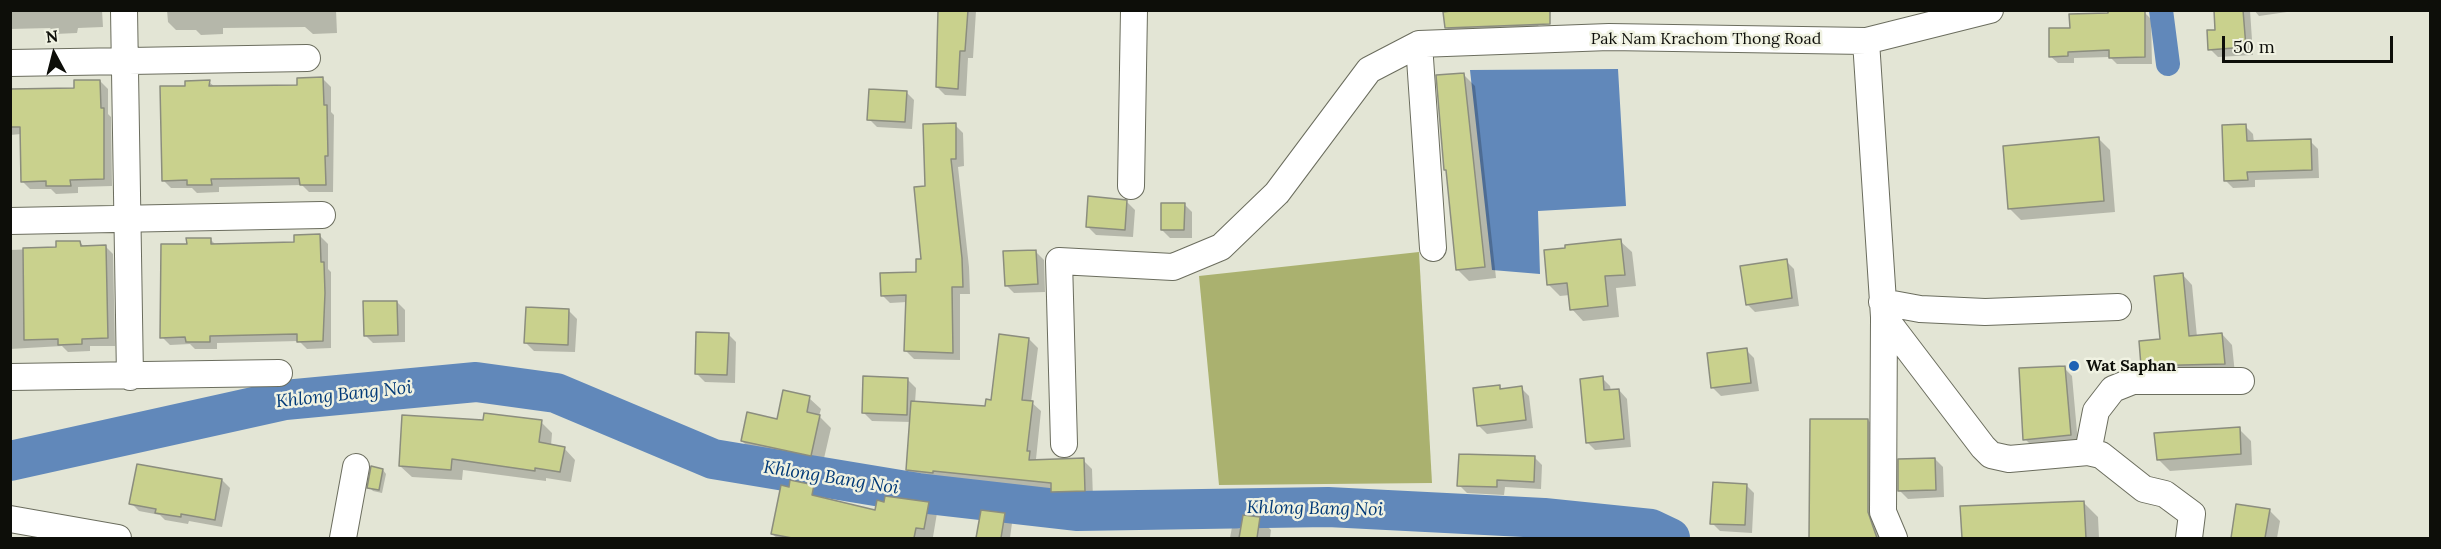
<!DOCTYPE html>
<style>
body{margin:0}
#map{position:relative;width:2441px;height:549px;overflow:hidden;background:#e3e5d5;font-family:Lora,serif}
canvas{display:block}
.frame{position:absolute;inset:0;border:12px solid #0d0e09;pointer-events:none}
.north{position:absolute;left:24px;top:24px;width:60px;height:60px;-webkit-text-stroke:4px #f0f2e2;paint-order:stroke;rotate:353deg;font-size:16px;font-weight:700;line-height:24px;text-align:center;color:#0d0e09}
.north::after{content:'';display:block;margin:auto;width:21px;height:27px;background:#0d0e09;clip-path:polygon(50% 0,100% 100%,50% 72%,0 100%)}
.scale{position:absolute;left:2222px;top:36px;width:171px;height:27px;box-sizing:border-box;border:3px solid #0d0e09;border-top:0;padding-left:8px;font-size:18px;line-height:21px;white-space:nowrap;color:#0d0e09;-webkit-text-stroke:4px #f0f2e2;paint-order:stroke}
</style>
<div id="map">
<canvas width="2441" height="549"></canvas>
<div class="frame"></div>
<div class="north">N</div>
<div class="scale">50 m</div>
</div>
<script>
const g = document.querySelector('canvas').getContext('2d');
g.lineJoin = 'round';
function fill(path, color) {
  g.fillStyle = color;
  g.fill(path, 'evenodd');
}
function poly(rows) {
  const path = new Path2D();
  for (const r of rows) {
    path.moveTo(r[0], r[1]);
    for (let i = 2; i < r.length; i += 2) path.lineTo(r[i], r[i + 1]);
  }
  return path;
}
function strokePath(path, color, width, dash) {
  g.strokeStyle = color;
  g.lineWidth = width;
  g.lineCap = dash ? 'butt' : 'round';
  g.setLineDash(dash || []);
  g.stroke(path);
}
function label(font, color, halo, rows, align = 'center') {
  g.font = font + ' Lora,serif';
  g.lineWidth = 5;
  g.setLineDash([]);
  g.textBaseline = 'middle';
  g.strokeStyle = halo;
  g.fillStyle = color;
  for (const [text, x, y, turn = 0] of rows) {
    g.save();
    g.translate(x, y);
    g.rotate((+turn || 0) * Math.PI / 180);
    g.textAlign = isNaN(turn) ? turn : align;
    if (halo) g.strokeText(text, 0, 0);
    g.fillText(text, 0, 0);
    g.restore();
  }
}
const forest = poly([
 [1419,252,1432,483,1219,485,1199,276]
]);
const water = poly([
 [1618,69,1626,206,1538,211,1540,274,1492,270,1470,70]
]);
const shadow = poly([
 [10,10,102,10,103,27,78,28,77,33,55,34,50,28,10,29],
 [167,10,336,10,337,33,313,34,305,27,223,28,223,34,201,35,196,30,176,30,168,22],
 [939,10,976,11,973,58,968,58,966,96,945,95,937,87],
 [1448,10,1537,10,1539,32,1454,35,1446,27],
 [2215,10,2250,10,2253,55,2218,57,2210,49,2217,31],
 [2254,10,2294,10,2294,11,2259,16],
 [2144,12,2151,19,2152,64,2117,64,2110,57,2074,58,2074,63,2058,63,2050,56],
 [1463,74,1475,86,1496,278,1469,281,1457,269,1448,172,1445,169],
 [323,79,331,87,331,112,334,115,333,192,309,192,302,185,219,187,219,192,197,193,192,188,171,188,163,180,187,87,209,82,215,87,299,86],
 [100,81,108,89,108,114,111,117,112,186,78,187,78,193,56,194,51,189,30,189,22,181,21,134,10,135,10,91,76,89],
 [906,92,914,100,912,129,877,127,869,119],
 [955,125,963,133,964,166,958,167,969,267,970,294,960,294,960,360,914,359,906,351,907,302,890,303,882,295,918,273,922,260,926,187],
 [2245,126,2253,134,2254,143,2310,141,2318,149,2319,178,2255,180,2255,187,2233,188,2225,180],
 [2098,138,2110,150,2115,212,2021,220,2010,209],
 [1126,201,1135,210,1133,237,1096,235,1088,227],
 [1184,204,1192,212,1192,238,1170,238,1162,230],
 [320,236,328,244,328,269,331,272,331,348,307,349,299,341,217,343,217,349,195,349,190,344,170,345,162,337,188,245,210,239,216,245,296,244],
 [1620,241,1632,252,1636,286,1616,288,1619,317,1583,321,1572,309,1570,295,1560,296,1549,285],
 [80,242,84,247,105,246,113,254,115,346,90,346,90,351,68,352,62,346,10,349,10,250,58,248],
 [1036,252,1044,260,1045,292,1014,293,1006,285],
 [1786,261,1794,269,1799,306,1755,312,1747,304],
 [2182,274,2192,285,2197,337,2222,334,2232,345,2235,374,2153,376,2143,365,2162,340],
 [397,302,405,310,405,342,373,343,365,335],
 [569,311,577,319,575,352,534,351,526,343],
 [728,334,736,342,735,383,705,382,697,374],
 [1029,339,1038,348,1031,402,1041,411,1036,459,1038,461,1083,460,1092,469,1093,499,1061,500,1052,491,942,479,942,481,917,479,908,470,911,422,872,421,864,413,908,380,916,388,915,403,986,408,992,402],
 [1746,350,1754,358,1759,391,1721,396,1713,388],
 [2064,368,2072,376,2078,443,2033,447,2025,439],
 [1602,378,1610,386,1611,391,1619,390,1627,399,1631,447,1595,450,1587,442],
 [1499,386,1503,390,1521,388,1529,396,1533,428,1487,434,1479,426],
 [809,398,821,409,819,416,831,428,822,467,754,453,742,441,778,420],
 [1811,420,1868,420,1883,435,1886,538,1810,538],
 [485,421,541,422,552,433,551,446,564,448,575,460,571,482,546,478,546,481,463,470,462,480,412,477,400,466],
 [2239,429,2251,441,2252,465,2170,471,2158,459],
 [1534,457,1542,465,1541,489,1505,487,1504,495,1467,493,1459,485],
 [1935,459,1943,467,1944,497,1908,499,1900,491],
 [383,470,386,474,382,493,373,491,369,487],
 [222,480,230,488,222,527,189,521,188,524,165,520,160,515,139,511,131,503],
 [1746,485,1754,493,1752,533,1720,531,1712,523],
 [814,486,823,495,822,499,877,512,928,504,937,513,933,537,777,538,772,534,790,488],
 [2084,503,2098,517,2099,538,1963,538,1962,508],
 [2238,505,2269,510,2280,521,2277,538,2232,538],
 [982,511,1004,515,1012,523,1010,538,978,538],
 [1244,516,1260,519,1271,530,1270,538,1230,538,1232,527,1242,529]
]);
const canal = poly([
 [2161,10,2168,64]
]);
const river = poly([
 [10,461,285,400,476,382,556,393,713,459,918,493,1076,511,1328,507,1544,518,1651,529,1670,538]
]);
const building = poly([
 [938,10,968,10,965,51,960,51,958,89,936,87,938,10],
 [1458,10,1550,10,1550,24,1445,28,1443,12,1458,10],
 [2108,10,2145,10,2145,57,2109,58,2109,50,2068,52,2068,56,2049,57,2049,28,2070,28,2069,14,2108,13,2108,10],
 [2214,10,2243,10,2246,47,2208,50,2207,30,2215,30,2214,10],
 [1464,73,1485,267,1456,270,1446,170,1444,170,1436,75,1464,73],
 [323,77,324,105,327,105,328,156,325,156,326,185,300,185,299,178,211,179,212,185,187,185,187,180,162,181,160,86,185,86,185,81,210,80,209,86,297,85,297,78,323,77],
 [74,80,100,80,101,108,104,108,104,179,70,180,71,186,46,186,46,181,21,182,20,127,10,127,10,89,74,88,74,80],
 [869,89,907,91,905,122,867,120,869,89],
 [956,123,956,159,951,159,962,258,963,287,952,287,953,353,904,351,906,295,881,296,880,273,916,272,916,259,921,259,914,187,925,186,923,124,956,123],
 [2246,124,2247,141,2311,139,2312,170,2247,172,2248,180,2224,181,2222,125,2246,124],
 [2099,137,2104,201,2008,209,2003,146,2099,137],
 [1088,196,1127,200,1125,230,1086,227,1088,196],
 [1161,203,1185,203,1184,230,1161,230,1161,203],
 [320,234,321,262,324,262,325,293,323,341,297,342,297,334,210,336,210,342,186,342,185,337,160,338,161,244,187,244,186,238,211,238,211,244,294,242,294,235,320,234],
 [1621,239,1625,275,1605,276,1608,306,1570,310,1567,283,1547,285,1544,250,1565,248,1565,245,1621,239],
 [56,241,80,241,81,246,106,245,108,338,82,339,82,344,58,345,58,339,24,340,23,248,56,247,56,241],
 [1036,250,1038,284,1005,286,1003,251,1036,250],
 [1787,259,1792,298,1746,305,1740,266,1787,259],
 [2183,273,2189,336,2222,333,2225,364,2141,366,2139,341,2160,339,2154,276,2183,273],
 [363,301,397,301,398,335,364,336,363,301],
 [526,307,569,309,568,345,524,343,526,307],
 [696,332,729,333,727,375,695,374,696,332],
 [999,334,1029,338,1022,400,1033,401,1027,451,1030,451,1029,460,1084,458,1085,491,1051,492,1051,483,933,471,933,473,906,470,911,401,985,406,986,399,991,400,999,334],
 [1747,348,1751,383,1711,388,1707,353,1747,348],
 [2065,366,2071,435,2023,440,2019,368,2065,366],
 [863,376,908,378,907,415,862,413,863,376],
 [1603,376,1604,390,1619,389,1624,439,1586,443,1580,379,1603,376],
 [1500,385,1500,389,1522,386,1526,420,1477,426,1473,388,1500,385],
 [783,390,810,396,807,412,820,415,811,456,741,441,747,412,777,419,783,390],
 [484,413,542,420,539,442,565,447,560,472,535,468,535,471,452,459,451,470,399,466,402,415,483,420,484,413],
 [1810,419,1868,419,1868,512,1877,538,1809,538,1810,419],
 [2240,427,2241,454,2157,460,2154,433,2240,427],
 [1459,454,1535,456,1534,482,1497,480,1497,487,1457,486,1459,454],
 [1935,458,1936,490,1898,491,1898,459,1935,458],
 [137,464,222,479,215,520,181,514,181,517,155,513,156,509,129,504,137,464],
 [371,466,383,469,379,490,367,488,371,466],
 [790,480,814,485,812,495,875,510,877,500,884,502,885,496,929,502,924,529,916,528,914,538,792,538,771,534,781,485,789,487,790,480],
 [1713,482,1747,484,1745,525,1710,524,1713,482],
 [2084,501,2086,538,1962,538,1960,506,2084,501],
 [2236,504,2270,509,2265,538,2231,538,2236,504],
 [981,510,1005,513,1001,538,976,538,981,510],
 [1243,515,1260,517,1257,538,1239,538,1243,515]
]);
const minor = poly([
 [124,10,130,377],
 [1866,41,1884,317,1883,512,1894,538],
 [1419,44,1433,248],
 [10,63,307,58],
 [1131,186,1134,10],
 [10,221,322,215],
 [1882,302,1920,309,1985,312,2118,307],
 [1884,317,1983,447,1991,455,2009,459,2088,452,2096,411,2113,389,2133,381,2241,381],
 [10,377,279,373],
 [1064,444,1059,261,1173,267,1221,247,1277,193,1369,70,1419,44,1609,37,1866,41,1990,10],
 [2088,452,2101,455,2144,489,2165,494,2192,514,2189,538],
 [10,519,118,538],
 [343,538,356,467]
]);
const markers = [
 [2074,366,6,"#2063b4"]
];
const streetNames = [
 ["Pak Nam Krachom Thong Road",1706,39]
];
const poiNames = [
 ["Wat Saphan",2086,366]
];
const waterNames = [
 ["Khlong Bang Noi",344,395,-6],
 ["Khlong Bang Noi",831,478,9],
 ["Khlong Bang Noi",1315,509,1]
];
fill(forest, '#aab16f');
fill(water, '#6188ba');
fill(shadow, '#0003');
strokePath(canal, '#6188ba', 24);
strokePath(river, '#6188ba', 40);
fill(building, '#c9d18d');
strokePath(building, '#8b8d7e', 1.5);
strokePath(minor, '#6b6d5e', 28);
strokePath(minor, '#fff', 26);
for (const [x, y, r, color] of markers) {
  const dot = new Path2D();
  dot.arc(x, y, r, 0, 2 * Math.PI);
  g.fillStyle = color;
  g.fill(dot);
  strokePath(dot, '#f0f2e2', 2);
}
label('16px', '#0d0e09', '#f0f2e2', streetNames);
label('bold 16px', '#0d0e09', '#f0f2e2', poiNames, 'left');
label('italic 18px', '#003977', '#f0f2e2', waterNames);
</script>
